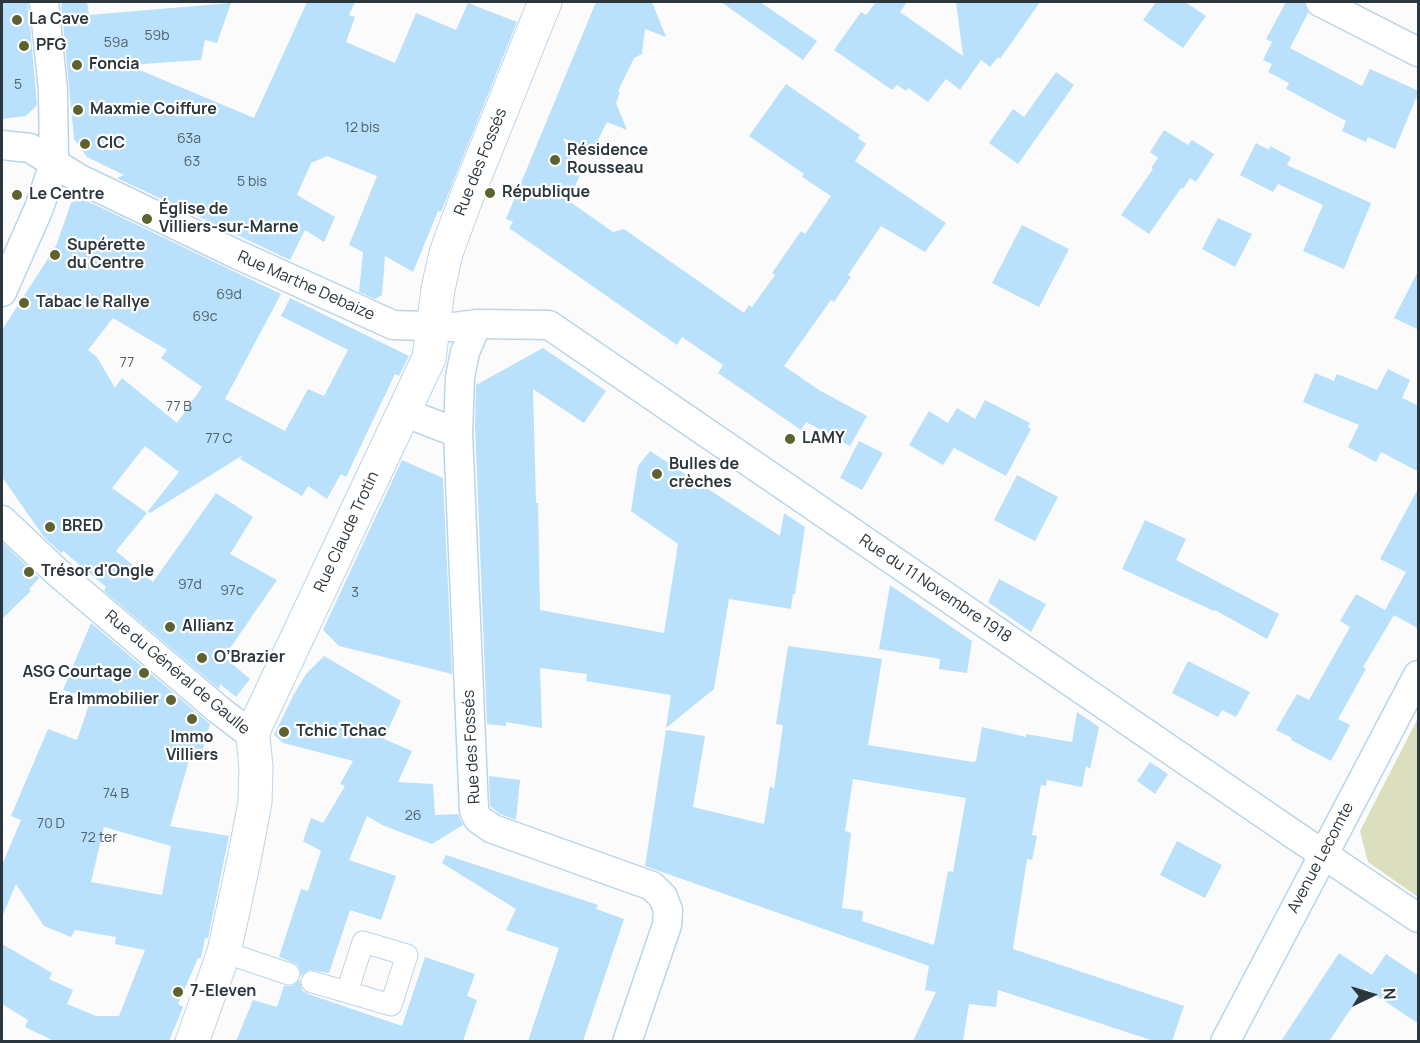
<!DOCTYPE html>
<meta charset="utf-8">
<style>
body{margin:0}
#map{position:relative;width:1420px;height:1043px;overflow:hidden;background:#fbfbfb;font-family:Manrope,sans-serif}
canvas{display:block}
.frame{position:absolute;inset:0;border:3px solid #2c363d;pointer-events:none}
.north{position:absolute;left:1342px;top:965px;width:60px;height:60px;-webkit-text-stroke:4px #fff;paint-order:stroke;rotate:86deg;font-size:16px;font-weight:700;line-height:24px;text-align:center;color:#2c363d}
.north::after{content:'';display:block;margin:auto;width:21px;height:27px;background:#2c363d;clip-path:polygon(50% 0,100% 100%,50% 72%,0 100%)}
</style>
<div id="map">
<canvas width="1420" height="1043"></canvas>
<div class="frame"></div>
<div class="north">N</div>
</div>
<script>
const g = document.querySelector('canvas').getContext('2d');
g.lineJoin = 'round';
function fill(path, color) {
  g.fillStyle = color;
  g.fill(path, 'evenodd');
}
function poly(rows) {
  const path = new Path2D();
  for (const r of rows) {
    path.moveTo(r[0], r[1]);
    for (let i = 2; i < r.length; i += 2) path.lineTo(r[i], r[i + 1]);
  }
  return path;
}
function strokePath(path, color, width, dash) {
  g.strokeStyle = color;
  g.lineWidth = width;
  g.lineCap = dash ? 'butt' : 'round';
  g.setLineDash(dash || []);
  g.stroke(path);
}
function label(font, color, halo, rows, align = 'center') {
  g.font = font + ' Manrope,sans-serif';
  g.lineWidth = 4.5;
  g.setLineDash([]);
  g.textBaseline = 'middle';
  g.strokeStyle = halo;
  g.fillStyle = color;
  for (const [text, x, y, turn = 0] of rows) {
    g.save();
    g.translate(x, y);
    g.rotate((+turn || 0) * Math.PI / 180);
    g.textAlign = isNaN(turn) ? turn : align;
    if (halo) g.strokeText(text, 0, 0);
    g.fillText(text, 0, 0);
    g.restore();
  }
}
const green = poly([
 [1418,718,1418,897,1368,862,1360,831]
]);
const building = poly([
 [2,2,28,2,37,105,26,116,2,119],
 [61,2,87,2,89,15,231,3,217,43,205,40,201,60,128,65,254,118,307,2,355,2,349,15,355,17,346,42,395,63,416,13,456,30,468,3,517,22,441,212,438,211,413,272,385,256,382,295,375,299,359,292,363,252,349,245,377,176,327,156,311,163,297,195,335,217,324,242,305,230,290,260,117,178,124,175,87,157,74,139],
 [596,2,652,2,666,37,645,29,642,54,634,58,618,91,620,92,616,103,627,130,607,122,593,150,563,138,579,177,569,201,613,232,624,229,744,313,749,305,752,307,775,275,772,273,801,231,805,234,831,196,802,177,804,174,749,136,786,84,860,135,858,138,866,144,855,161,946,223,925,252,881,226,848,275,851,277,834,302,831,300,784,366,819,390,867,416,850,446,806,422,801,430,718,373,723,365,682,337,677,345,509,228,513,222,506,219],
 [721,2,760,2,817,41,803,60],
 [876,2,907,2,900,12,963,56,956,2,1040,2,1000,59,998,57,990,67,981,60,960,90,946,79,928,102,908,88,906,91,897,85,892,90,834,50,861,12,866,15],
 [1156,2,1185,2,1206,16,1183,48,1143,20],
 [1286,2,1304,2,1308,13,1290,48,1362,86,1370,69,1419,91,1395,149,1368,137,1366,142,1342,131,1346,121,1286,89,1289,83,1268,72,1272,64,1263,60,1272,42,1266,39],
 [1056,72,1074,85,1018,164,989,143,1013,109,1024,117],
 [1164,130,1188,145,1192,140,1214,154,1196,182,1190,178,1183,189,1181,188,1149,234,1121,215,1153,169,1151,168,1158,158,1150,152],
 [1256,143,1269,150,1270,146,1291,157,1287,165,1371,203,1344,269,1303,251,1323,205,1278,184,1273,192,1240,175],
 [81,198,281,294,225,399,285,431,308,389,324,396,348,350,281,316,290,298,409,356,399,376,395,374,346,477,341,474,327,499,308,486,302,496,240,459,243,455,150,513,148,511,179,472,145,446,112,488,147,513,116,551,153,582,216,493,253,517,230,554,277,580,224,657,250,679,236,697,220,684,219,689,104,591,106,587,63,551,61,553,44,537,2,477,2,330,56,246,71,203],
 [113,318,167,350,161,358,202,387,177,423,122,378,115,388,97,357,88,350],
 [1218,218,1252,234,1235,267,1202,249],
 [1022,225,1069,249,1039,307,992,283],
 [1419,269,1419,330,1394,318],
 [543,348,606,391,584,423,533,389,536,503,538,503,540,610,664,633,678,544,631,511,638,466,650,451,780,536,784,513,805,527,795,594,793,594,791,609,729,599,714,689,666,728,671,695,586,681,587,674,540,668,542,728,506,722,506,726,487,724,475,426,476,385],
 [1388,369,1410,380,1402,398,1419,406,1419,472,1381,452,1376,462,1348,447,1359,425,1303,402,1315,373,1334,381,1337,374,1377,390],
 [985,400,1030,423,1028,427,1031,429,1006,476,954,448,943,465,909,445,929,411,948,423,957,408,975,419],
 [859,441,883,453,862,490,840,478],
 [402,460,443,478,452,674,339,646,323,630],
 [1017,475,1058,497,1035,541,994,520],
 [1419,487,1419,629,1385,610,1406,572,1380,559],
 [1145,520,1186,539,1176,560,1279,614,1267,639,1215,610,1214,611,1122,569],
 [2,542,39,578,29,589,31,591,2,619],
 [999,579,1046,604,1031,632,988,602],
 [890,585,972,641,967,673,939,669,940,659,879,649],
 [1356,594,1394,615,1363,667,1366,669,1338,719,1350,725,1331,761,1291,740,1292,738,1276,730,1297,694,1309,700,1350,627,1340,621],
 [91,623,210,724,202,752,192,750,170,826,229,836,208,938,205,938,201,958,198,958,178,1004,183,1007,169,1041,54,1041,25,1027,28,1020,2,1004,2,944,52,973,49,979,73,990,67,1004,96,1016,119,1016,145,950,115,944,116,937,75,930,71,937,44,926,16,884,2,917,2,865,21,820,11,816,48,729,77,740,91,699,63,690],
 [104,827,171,846,162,895,91,882],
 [788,646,882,659,868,745,973,762,976,761,982,727,1026,737,1026,734,1072,742,1077,712,1099,727,1090,769,1086,766,1082,787,1047,780,1046,786,1041,785,1032,835,1037,836,1032,860,1027,859,1013,949,1184,1006,1172,1041,1154,1041,998,990,996,1007,969,1004,963,1041,913,1041,936,992,925,990,929,966,645,866,666,730,705,736,693,807,764,824,770,786,774,789,783,725,776,724],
 [853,779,966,798,953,872,948,871,934,945,862,921,863,911,842,908,851,833,845,831],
 [324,656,401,701,384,739,412,751,398,782,433,784,435,815,458,814,463,825,432,844,382,825,367,816,349,860,396,876,381,920,350,910,329,973,309,970,301,976,298,965,279,957,301,889,308,891,321,851,303,841,311,818,323,823,345,786,340,784,353,761,283,743,274,735,294,694,306,674],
 [1188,661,1250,692,1236,717,1222,710,1218,717,1172,693],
 [1150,762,1168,774,1155,794,1137,781],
 [489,776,520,780,516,820,500,814,490,806],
 [1177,841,1222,865,1205,898,1160,875],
 [446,855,598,905,596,909,624,919,583,1041,528,1041,559,948,506,930,516,909,442,863],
 [1339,953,1372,975,1386,954,1419,976,1419,1024,1365,988,1329,1041,1281,1041],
 [425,957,475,974,467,996,477,1000,463,1041,236,1041,253,1000,277,1007,284,986,292,986,300,980,302,990,308,994,402,1026]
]);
const pedestrian = poly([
 [224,952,289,974],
 [312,982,347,992,391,1005,407,955,363,942,347,992]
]);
const minor = poly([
 [1320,2,1418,52],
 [2,145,30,148,78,178,236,254,393,325,454,327,477,324,549,325,1296,836,1418,918],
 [2,292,39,208,54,164,53,90,44,2],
 [477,324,465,352,460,377,458,433,474,810,478,819,493,829,652,886,663,897,668,910,667,925,627,1042],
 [403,412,458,433],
 [2,520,57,572,219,710,253,736],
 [1225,1042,1418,675]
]);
const secondary = poly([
 [192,1042,224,952,244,860,255,802,256,768,253,736,255,727,429,358,438,289,446,253,467,196,545,2]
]);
const markers = [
 [17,20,6,"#5e622f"],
 [24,46,6,"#5e622f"],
 [77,65,6,"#5e622f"],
 [78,110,6,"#5e622f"],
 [85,144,6,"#5e622f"],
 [555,160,6,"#5e622f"],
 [490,193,6,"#5e622f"],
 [17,195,6,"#5e622f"],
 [147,219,6,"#5e622f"],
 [55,255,6,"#5e622f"],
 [24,303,6,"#5e622f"],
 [790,439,6,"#5e622f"],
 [657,474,6,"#5e622f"],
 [50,527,6,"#5e622f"],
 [29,572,6,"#5e622f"],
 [170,627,6,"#5e622f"],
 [202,658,6,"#5e622f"],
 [144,673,6,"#5e622f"],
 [171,700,6,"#5e622f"],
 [192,719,6,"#5e622f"],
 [284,732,6,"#5e622f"],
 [178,992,6,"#5e622f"]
];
const numberNames = [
 ["59b",157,36],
 ["59a",116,43],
 ["5",18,85],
 ["12 bis",362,128],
 ["63a",189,139],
 ["63",192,162],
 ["5 bis",252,182],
 ["69d",229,295],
 ["69c",205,317],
 ["77",127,363],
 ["77 B",179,407],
 ["77 C",219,439],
 ["97d",190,585],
 ["97c",232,591],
 ["3",355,593],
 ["74 B",116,794],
 ["26",413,816],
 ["70 D",51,824],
 ["72 ter",99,838]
];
const poiNames = [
 ["La Cave",29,20],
 ["PFG",36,46],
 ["Foncia",89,65],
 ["Maxmie Coiffure",90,110],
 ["CIC",97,144],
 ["Résidence",567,151],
 ["Rousseau",567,169],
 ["République",502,193],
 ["Le Centre",29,195],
 ["Église de",159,210],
 ["Villiers-sur-Marne",159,228],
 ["Supérette",67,246],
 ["du Centre",67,264],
 ["Tabac le Rallye",36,303],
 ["LAMY",802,439],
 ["Bulles de",669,465],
 ["crèches",669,483],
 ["BRED",62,527],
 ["Trésor d'Ongle",41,572],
 ["Allianz",182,627],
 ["O’Brazier",214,658],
 ["ASG Courtage",132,673,"right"],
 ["Era Immobilier",159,700,"right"],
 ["Tchic Tchac",296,732],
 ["Immo",192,738,"center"],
 ["Villiers",192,756,"center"],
 ["7-Eleven",190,992]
];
const streetNames = [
 ["Rue des Fossés",481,162,-68],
 ["Rue Marthe Debaize",306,286,24],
 ["Rue Claude Trotin",347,532,-65],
 ["Rue du 11 Novembre 1918",935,589,34],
 ["Rue du Général de Gaulle",177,673,40],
 ["Rue des Fossés",472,747,-93],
 ["Avenue Lecomte",1321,858,-62]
];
fill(green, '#dbdfbd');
fill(building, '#b9e1fb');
strokePath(pedestrian, '#bbd5e8', 23);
strokePath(minor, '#bbd5e8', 31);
strokePath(secondary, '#bbd5e8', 35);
strokePath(pedestrian, '#fff', 21);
strokePath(minor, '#fff', 28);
strokePath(secondary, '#fff', 33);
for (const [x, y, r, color] of markers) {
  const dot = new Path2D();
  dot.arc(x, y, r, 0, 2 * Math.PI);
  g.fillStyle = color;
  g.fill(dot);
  strokePath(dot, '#fff', 2);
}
label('14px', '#4f616c', null, numberNames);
label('bold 16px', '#2c363d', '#fff', poiNames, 'left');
label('16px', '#2c363d', '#fff', streetNames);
</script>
